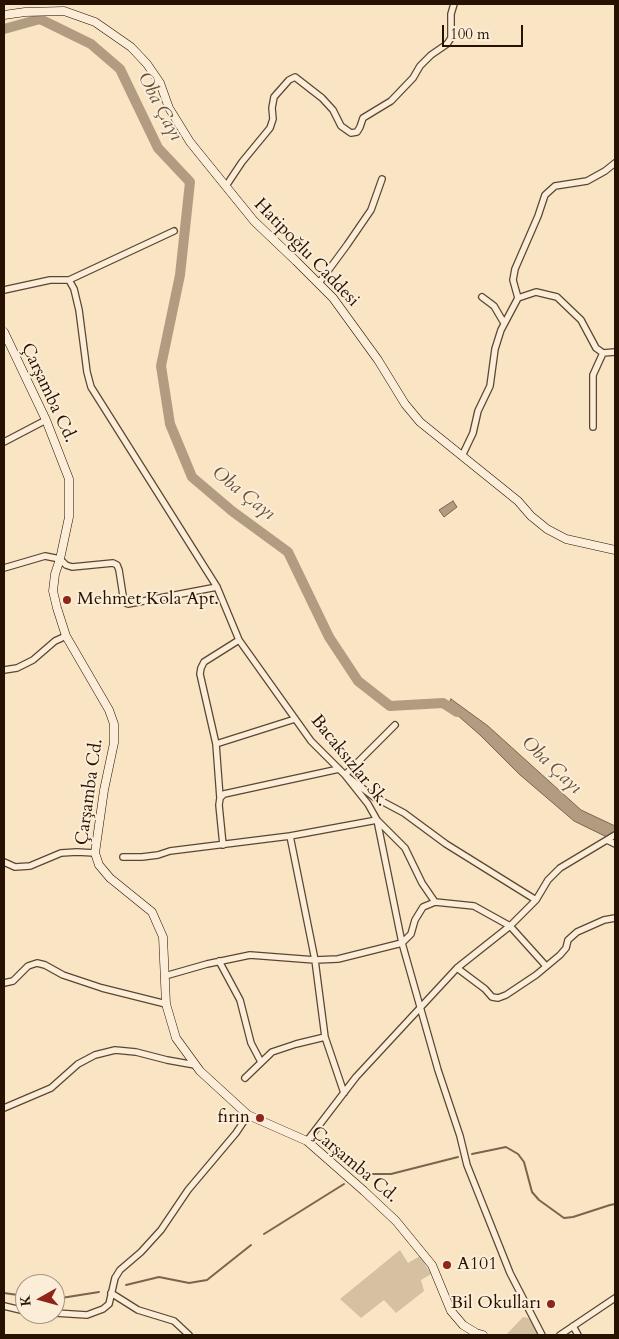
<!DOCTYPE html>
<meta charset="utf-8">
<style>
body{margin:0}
#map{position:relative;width:619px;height:1339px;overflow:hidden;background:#f9e4c3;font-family:Cardo,serif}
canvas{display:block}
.frame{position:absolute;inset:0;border:5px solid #271100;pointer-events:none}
.north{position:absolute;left:15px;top:1274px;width:50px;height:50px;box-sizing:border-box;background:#fbedd8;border:1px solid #a69582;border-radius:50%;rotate:263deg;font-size:14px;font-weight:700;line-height:20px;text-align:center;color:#271100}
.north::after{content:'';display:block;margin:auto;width:18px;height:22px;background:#8f2418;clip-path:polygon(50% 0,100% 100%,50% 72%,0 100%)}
.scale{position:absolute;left:442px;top:25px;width:81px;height:22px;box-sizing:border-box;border:2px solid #271100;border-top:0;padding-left:6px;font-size:15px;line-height:18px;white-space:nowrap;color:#271100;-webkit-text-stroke:4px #fbedd8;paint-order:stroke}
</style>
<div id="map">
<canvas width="619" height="1339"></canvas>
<div class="frame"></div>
<div class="north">K</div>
<div class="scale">100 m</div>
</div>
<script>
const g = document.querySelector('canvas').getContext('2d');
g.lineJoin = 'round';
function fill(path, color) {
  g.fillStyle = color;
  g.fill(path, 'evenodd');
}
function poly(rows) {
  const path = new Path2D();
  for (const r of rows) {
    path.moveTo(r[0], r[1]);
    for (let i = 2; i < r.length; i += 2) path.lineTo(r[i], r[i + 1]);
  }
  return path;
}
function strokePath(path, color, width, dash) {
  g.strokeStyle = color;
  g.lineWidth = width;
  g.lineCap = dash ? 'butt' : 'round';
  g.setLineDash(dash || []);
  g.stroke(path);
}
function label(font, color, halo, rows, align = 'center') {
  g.font = font + ' Cardo,serif';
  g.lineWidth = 4;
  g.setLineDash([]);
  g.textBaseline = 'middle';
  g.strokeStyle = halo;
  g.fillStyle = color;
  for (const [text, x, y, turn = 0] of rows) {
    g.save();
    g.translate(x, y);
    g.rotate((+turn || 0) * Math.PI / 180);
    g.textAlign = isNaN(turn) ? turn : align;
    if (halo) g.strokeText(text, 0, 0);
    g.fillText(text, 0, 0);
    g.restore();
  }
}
const green = poly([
 [400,1250,408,1263,420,1256,431,1274,421,1280,424,1291,396,1313,384,1300,361,1318,340,1299],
 [523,1317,528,1318,532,1322,539,1335,506,1335]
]);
const water = poly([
 [453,501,457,507,444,517,439,510,453,501],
 [451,699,488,726,581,810,615,826,615,841,574,821,519,774,480,735,447,706,451,699]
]);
const stream = poly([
 [472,1154,506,1147,518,1154,524,1162,532,1192,539,1200,564,1218,573,1217,610,1205,615,1204],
 [358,1174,391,1174,458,1157],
 [264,1234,344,1184],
 [126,1285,159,1277,189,1283,207,1280,251,1245],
 [4,1293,25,1296],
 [55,1299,99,1292]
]);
const river = poly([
 [4,29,40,19,91,44,120,69,158,148,190,182,180,275,161,366,170,424,192,477,232,511,288,552,329,637,358,681,390,706,443,703,457,712]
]);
const street = poly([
 [226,186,242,162,270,128,273,119,272,108,274,97,289,80,295,77,322,98,333,110,341,126,351,133,357,132,360,127,363,118,391,101,413,78,420,66,431,55,447,44,451,38,451,14,454,4],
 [69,280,174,231],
 [319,283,347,245,371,210,382,179],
 [4,290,50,280,69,280,74,289,79,310,87,372,91,387,217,587,239,640,311,741,345,775,368,804,377,820,405,848,422,883,435,902],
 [482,297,494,306,504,323],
 [518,298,536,292,557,297,581,320,596,348,603,353,615,352],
 [593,427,593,375,603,353],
 [4,442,46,420],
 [462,456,473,433,478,411,490,386,495,349,501,330,518,298,513,280,515,269,538,216,545,195,555,186,587,181,605,171,615,163],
 [4,568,45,556,60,559,66,565,72,567,113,563,117,565,119,570,124,602,128,604,217,587],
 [4,670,17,668,33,660,55,641,66,636],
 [395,725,345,775,374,797,404,813,446,844,536,900],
 [216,744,200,674,201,668,204,662,239,640],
 [220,798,216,744,295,719],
 [290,836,315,960,325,1037,344,1093],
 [607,840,615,844],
 [223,845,219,805,220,798,224,794,339,769],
 [123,857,142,857,158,855,170,851,290,836,377,820,402,943,438,1070,460,1136,467,1165,510,1273,542,1335],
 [4,862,15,867,30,866,61,853,77,852,95,853],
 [219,961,240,1000,251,1043,261,1062],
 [457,968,485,989,492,997,498,998,506,995,536,975,560,955,566,948,568,940,577,932,604,920,615,918],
 [165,976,207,964,250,955,315,960,338,959,402,943,411,934,415,920,423,907,435,902,474,906,510,926,536,900,548,880,560,868,615,835],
 [4,983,13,981,28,966,37,963,45,965,63,975,102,988,166,1004],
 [245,1078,272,1052,296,1044,325,1037],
 [4,1108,51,1088,78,1064,95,1055,115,1050,136,1052,167,1060,195,1065],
 [307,1141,356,1077,457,968,510,926,546,966],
 [111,1293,138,1310,174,1321,189,1335],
 [4,1306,25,1311],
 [55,1313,87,1315,103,1309,109,1304,115,1278,120,1270,141,1252,161,1230,188,1190,236,1133,248,1115],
 [573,1326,578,1335],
 [560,1335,615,1298]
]);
const secondary = poly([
 [4,15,25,12,64,11,95,22,131,47,147,64,160,83,169,108,190,142,254,221,296,261,333,298,378,360,405,404,420,422,518,501,531,516,547,529,566,539,615,550],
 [4,332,46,420,69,479,69,517,60,559,55,574,53,591,57,608,66,636,109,710,114,724,114,743,104,790,95,853,99,865,110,878,152,912,163,937,166,1004,176,1038,200,1071,248,1115,307,1141,364,1191,396,1221,432,1265,451,1311,463,1325,476,1333,483,1335]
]);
const markers = [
 [67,600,5,"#8f2418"],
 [260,1118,5,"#8f2418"],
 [447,1265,5,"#8f2418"],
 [551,1304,5,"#8f2418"]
];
const streetNames = [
 ["Hatipoğlu Caddesi",306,253,46],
 ["Çarşamba Cd.",48,393,65],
 ["Bacaksızlar Sk.",349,761,51],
 ["Çarşamba Cd.",90,792,-82],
 ["Çarşamba Cd.",354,1165,40]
];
const poiNames = [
 ["Mehmet Kola Apt.",77,600],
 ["fırın",250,1118,"right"],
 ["A101",457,1265],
 ["Bil Okulları",541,1304,"right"]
];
const waterNames = [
 ["Oba Çayı",159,107,62],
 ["Oba Çayı",243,494,38],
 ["Oba Çayı",551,766,43]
];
fill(green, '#d5c0a2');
fill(water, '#b29c81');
strokePath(water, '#7a644d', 1);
strokePath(stream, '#7a644d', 2);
strokePath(river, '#b29c81', 10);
strokePath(street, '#5c4631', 8);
strokePath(secondary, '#271100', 9);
strokePath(street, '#fbedd8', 5.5);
strokePath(secondary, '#fbedd8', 8);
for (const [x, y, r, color] of markers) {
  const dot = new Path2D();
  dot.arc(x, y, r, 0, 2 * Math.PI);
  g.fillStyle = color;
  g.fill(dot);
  strokePath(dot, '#fbedd8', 2);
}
label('18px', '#271100', '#fbedd8', streetNames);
label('18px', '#271100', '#fbedd8', poiNames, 'left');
label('italic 19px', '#66503a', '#fbedd8', waterNames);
</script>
